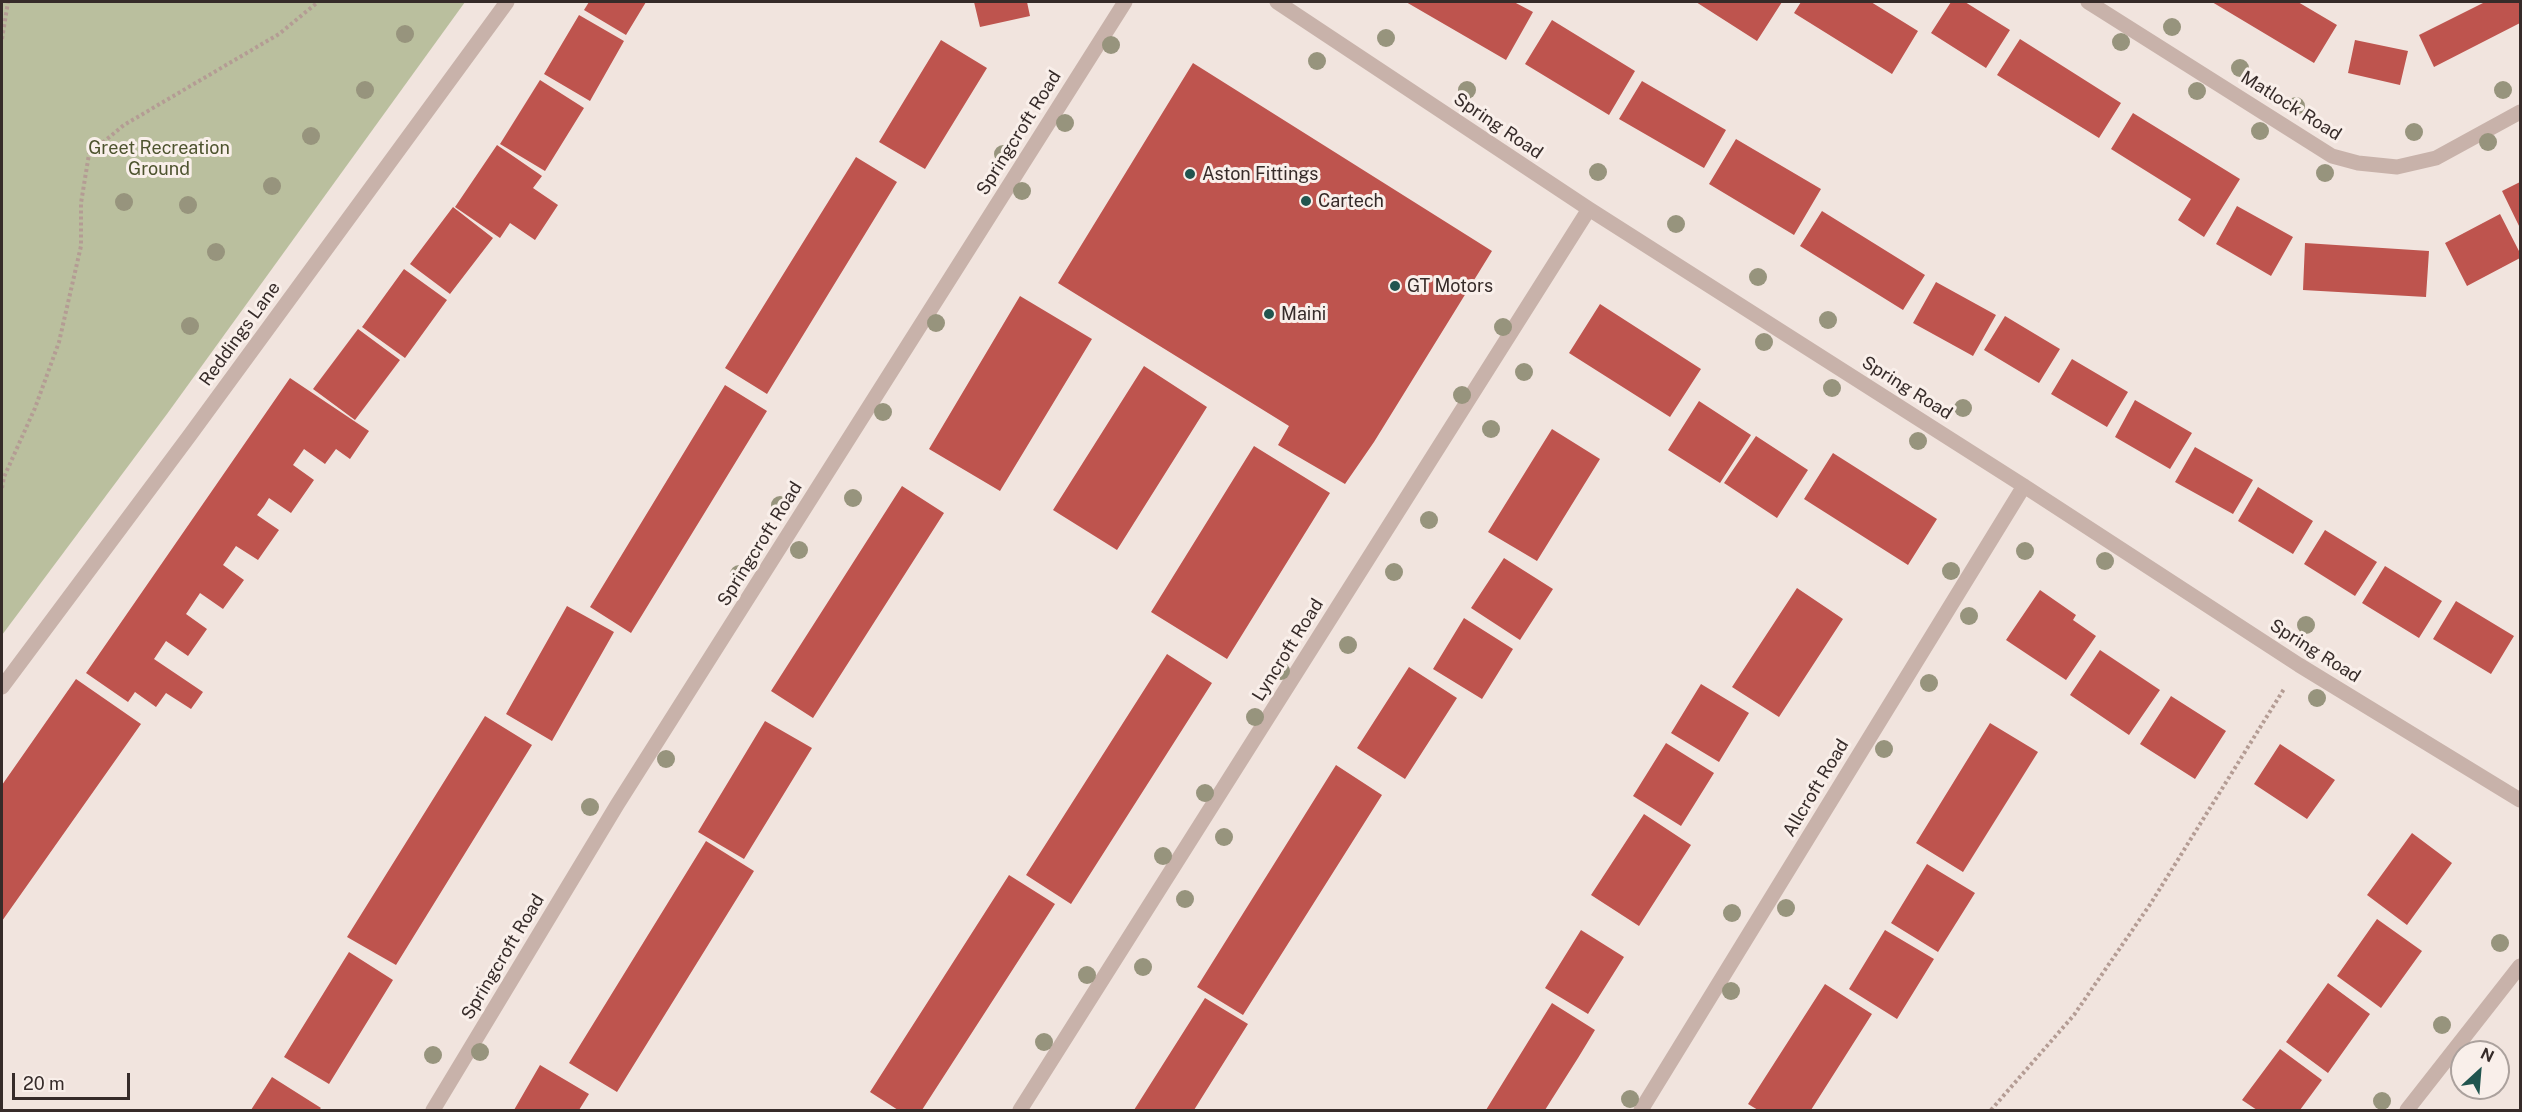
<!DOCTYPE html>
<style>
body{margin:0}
#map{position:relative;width:2522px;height:1112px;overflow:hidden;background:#f1e4de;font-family:"Public Sans",sans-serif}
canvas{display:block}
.frame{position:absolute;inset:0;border:3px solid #362b29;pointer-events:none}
.north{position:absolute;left:2450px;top:1040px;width:60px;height:60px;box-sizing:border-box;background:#f9efea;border:2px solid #aba19d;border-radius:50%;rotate:26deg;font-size:16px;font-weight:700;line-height:24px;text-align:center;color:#362b29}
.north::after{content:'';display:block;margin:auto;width:21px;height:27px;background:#21554f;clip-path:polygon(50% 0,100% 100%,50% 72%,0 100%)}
.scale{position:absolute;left:12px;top:1073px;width:118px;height:27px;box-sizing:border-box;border:3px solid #362b29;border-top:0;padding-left:8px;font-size:18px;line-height:21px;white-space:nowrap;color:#362b29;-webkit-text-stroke:4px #f9efea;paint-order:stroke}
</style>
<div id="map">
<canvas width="2522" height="1112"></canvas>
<div class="frame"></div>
<div class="north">N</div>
<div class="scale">20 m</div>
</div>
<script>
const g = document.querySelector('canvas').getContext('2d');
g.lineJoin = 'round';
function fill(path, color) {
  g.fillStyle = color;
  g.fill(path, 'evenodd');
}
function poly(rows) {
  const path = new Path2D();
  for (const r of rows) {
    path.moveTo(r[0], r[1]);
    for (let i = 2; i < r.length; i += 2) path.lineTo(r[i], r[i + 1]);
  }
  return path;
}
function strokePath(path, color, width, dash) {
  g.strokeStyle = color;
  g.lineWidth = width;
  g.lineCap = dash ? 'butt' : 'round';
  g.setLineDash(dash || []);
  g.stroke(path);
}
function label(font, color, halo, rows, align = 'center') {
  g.font = font + ' "Public Sans",sans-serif';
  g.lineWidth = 6;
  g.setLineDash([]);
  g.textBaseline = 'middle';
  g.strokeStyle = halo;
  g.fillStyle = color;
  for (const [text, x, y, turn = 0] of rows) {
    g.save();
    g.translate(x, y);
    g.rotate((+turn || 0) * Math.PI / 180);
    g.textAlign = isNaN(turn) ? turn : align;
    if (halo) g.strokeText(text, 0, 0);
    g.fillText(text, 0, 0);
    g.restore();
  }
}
const green = poly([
 [2,2,465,2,167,414,2,635]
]);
const building = poly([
 [589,2,646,2,626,35,584,10],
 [974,2,1027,2,1030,16,980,27],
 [1406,2,1514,2,1533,12,1506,60],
 [1696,2,1782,2,1757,41],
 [1801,2,1871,2,1918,31,1892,74,1794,13],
 [1951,2,1965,2,2010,30,1986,68,1931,33],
 [2212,2,2298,2,2337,25,2314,63],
 [2485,2,2520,2,2520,23,2434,67,2419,35],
 [579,15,624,41,590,101,544,74],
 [1552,20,1635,71,1609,115,1525,64],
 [2020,39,2121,103,2099,138,1997,75],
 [941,40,987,68,925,169,879,142],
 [2355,40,2408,51,2400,85,2348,73],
 [1193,63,1492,251,1374,442,1345,484,1278,445,1289,426,1058,283],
 [540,80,584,108,545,171,500,144],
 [1642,81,1726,130,1704,168,1619,119],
 [2133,113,2240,179,2204,237,2178,220,2191,199,2111,149],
 [1736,139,1821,189,1794,235,1709,184],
 [497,145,542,176,533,188,558,205,535,240,510,223,500,238,455,207],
 [856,157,897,182,767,394,725,368],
 [2520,182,2520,228,2502,191],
 [2237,206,2293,237,2271,276,2216,244],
 [453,207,493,238,450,294,410,264],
 [1822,211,1925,275,1903,310,1800,246],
 [2500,214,2520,253,2520,258,2467,286,2445,243],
 [2305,243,2429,251,2426,297,2303,290],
 [404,269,447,300,405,358,362,327],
 [1936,282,1996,315,1973,356,1913,323],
 [1020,296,1092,339,1000,491,929,449],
 [1600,304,1701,369,1670,417,1569,353],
 [2005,316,2060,349,2039,383,1984,350],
 [358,329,400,360,355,420,313,389],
 [2072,359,2128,392,2107,427,2051,394],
 [1144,366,1207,407,1117,550,1053,510],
 [290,378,369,431,350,459,336,449,325,464,304,449,293,465,314,480,291,513,269,498,264,506,257,515,279,530,258,560,236,546,223,565,244,580,223,609,200,593,186,614,207,629,188,656,166,641,154,659,203,692,191,709,166,693,156,707,135,692,128,702,86,673],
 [725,385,767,411,631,633,590,607],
 [2135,400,2192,433,2170,469,2115,437],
 [1699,401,1751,435,1720,483,1668,450],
 [1552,429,1600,459,1537,561,1488,532],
 [1756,436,1808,470,1777,518,1724,483],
 [1254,446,1330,493,1227,659,1151,612],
 [2195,447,2253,480,2233,514,2175,482],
 [1833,453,1937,519,1908,565,1804,499],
 [902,486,944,513,813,718,771,691],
 [2258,487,2313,521,2293,554,2238,521],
 [2325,530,2377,562,2355,596,2304,564],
 [1504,558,1553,589,1520,640,1471,608],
 [2385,566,2442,601,2419,638,2362,603],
 [1797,588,1843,619,1779,717,1732,687],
 [2040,590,2076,615,2073,620,2096,636,2066,680,2006,640],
 [2456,601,2514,636,2491,674,2433,639],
 [567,606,614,632,552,741,506,714],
 [1464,618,1513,649,1482,699,1433,669],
 [2100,650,2160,690,2129,735,2070,695],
 [1167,654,1212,683,1071,904,1026,875],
 [1409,667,1457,698,1405,779,1357,748],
 [76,679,141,724,2,921,2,785],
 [1701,684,1749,713,1719,762,1671,733],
 [2171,696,2226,731,2195,779,2140,744],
 [485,716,532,745,396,965,347,937],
 [765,721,812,748,744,859,698,832],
 [1990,723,2038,752,1963,872,1916,843],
 [1666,743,1714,773,1681,826,1633,796],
 [2280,744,2335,780,2307,819,2254,784],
 [1336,765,1382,795,1243,1015,1197,987],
 [1644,814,1691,845,1639,926,1591,895],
 [2412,833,2452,863,2407,925,2367,895],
 [706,841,754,871,617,1092,569,1063],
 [1927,864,1975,893,1938,952,1891,923],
 [1009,875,1055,904,922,1110,898,1110,870,1092],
 [2377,919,2422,951,2381,1008,2337,976],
 [1581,930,1624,957,1588,1014,1545,988],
 [1885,930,1934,959,1897,1019,1849,989],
 [349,952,393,980,329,1084,284,1057],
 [2328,983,2370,1014,2328,1073,2286,1042],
 [1825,984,1872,1014,1811,1110,1758,1110,1748,1104],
 [1205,998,1248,1024,1194,1110,1134,1110],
 [1552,1003,1595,1030,1578,1058,1545,1110,1486,1110],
 [2280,1049,2322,1080,2300,1110,2257,1110,2242,1100],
 [540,1065,589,1094,579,1110,514,1110],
 [272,1077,321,1108,319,1110,251,1110]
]);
const path = poly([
 [2,39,8,2],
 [2,488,4,477,35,408,59,342,81,246,81,203,89,154,124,125,279,34,318,2],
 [1991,1110,2074,1015,2151,903,2284,689]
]);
const minor = poly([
 [1277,2,1589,209,2024,486,2299,665,2520,800],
 [2088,2,2332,156,2358,163,2397,167,2436,158,2520,112],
 [2,687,190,435,507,2],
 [433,1110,617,805,1125,2],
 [1020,1110,1589,209],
 [1641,1110,2024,486],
 [2407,1110,2520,966]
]);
const trees = [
 [2172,27],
 [405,34],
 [1386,38],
 [2121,42],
 [1111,45],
 [1317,61],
 [2240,68],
 [365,90],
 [1467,90],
 [2503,90],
 [2197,91],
 [2296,106],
 [1065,123],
 [2260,131],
 [2414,132],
 [311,136],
 [2488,142],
 [1003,154],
 [1598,172],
 [2325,173],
 [272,186],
 [1022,191],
 [124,202],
 [188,205],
 [1676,224],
 [216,252],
 [1758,277],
 [1828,320],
 [936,323],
 [190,326],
 [1503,327],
 [1764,342],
 [1524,372],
 [1832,388],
 [1462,395],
 [1963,408],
 [883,412],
 [1491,429],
 [1918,441],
 [853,498],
 [780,505],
 [1429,520],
 [799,550],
 [2025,551],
 [2105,561],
 [1951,571],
 [1394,572],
 [739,574],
 [1969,616],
 [2306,625],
 [1348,645],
 [1281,671],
 [1929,683],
 [2317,698],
 [1255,717],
 [1884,749],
 [666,759],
 [1205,793],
 [590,807],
 [1224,837],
 [1163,856],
 [1185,899],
 [1786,908],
 [1732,913],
 [2500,943],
 [1143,967],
 [1087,975],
 [1731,991],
 [2442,1025],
 [1044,1042],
 [480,1052],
 [433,1055],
 [1630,1099],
 [2382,1101]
];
const markers = [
 [1190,174,6,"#21554f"],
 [1306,201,6,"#21554f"],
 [1395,286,6,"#21554f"],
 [1269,314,6,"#21554f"]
];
const streetNames = [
 ["Matlock Road",2291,106,32],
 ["Spring Road",1498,126,34],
 ["Springcroft Road",1019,133,-58],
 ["Reddings Lane",240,334,-54],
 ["Spring Road",1907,388,32],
 ["Springcroft Road",760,544,-58],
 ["Lyncroft Road",1288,650,-58],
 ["Spring Road",2315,651,32],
 ["Allcroft Road",1816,788,-59],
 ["Springcroft Road",503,957,-59]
];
const parkNames = [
 ["Greet Recreation",159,148],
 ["Ground",159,169]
];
const poiNames = [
 ["Aston Fittings",1202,174],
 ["Cartech",1318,201],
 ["GT Motors",1407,286],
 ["Maini",1281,314]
];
fill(green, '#babf9e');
fill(building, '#be544e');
strokePath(path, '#b49c94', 4, [3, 3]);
strokePath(minor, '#c8b2aa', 15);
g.fillStyle = '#97947d';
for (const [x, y] of trees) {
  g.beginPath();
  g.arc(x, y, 9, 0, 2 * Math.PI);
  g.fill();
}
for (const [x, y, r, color] of markers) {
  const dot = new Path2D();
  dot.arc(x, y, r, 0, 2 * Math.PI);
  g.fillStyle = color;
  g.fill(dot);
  strokePath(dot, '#f9efea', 2);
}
label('18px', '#362b29', '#f9efea', streetNames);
label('18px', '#4d532e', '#f9efea', parkNames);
label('18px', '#362b29', '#f9efea', poiNames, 'left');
</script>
